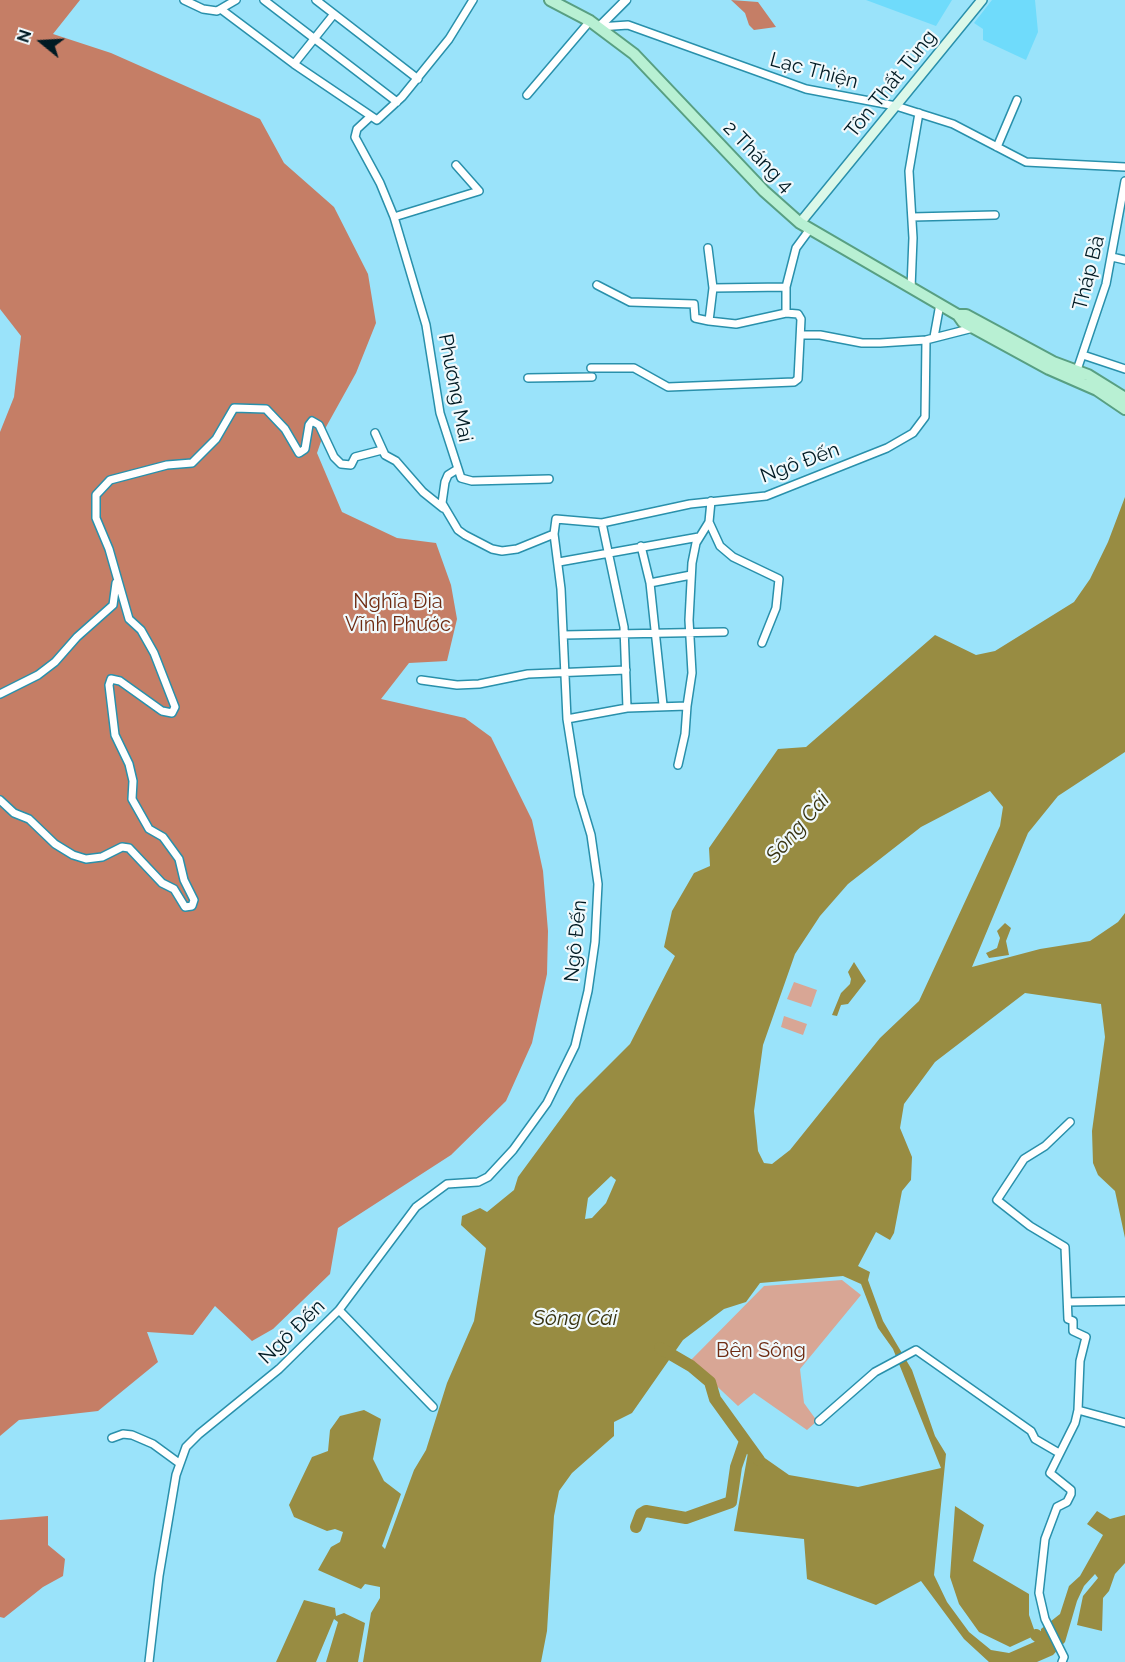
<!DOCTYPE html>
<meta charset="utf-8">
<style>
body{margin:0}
#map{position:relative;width:1125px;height:1662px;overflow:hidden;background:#9ae3fa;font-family:Raleway,sans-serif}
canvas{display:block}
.north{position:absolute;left:12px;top:12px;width:60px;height:60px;-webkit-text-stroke:4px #f0f9fc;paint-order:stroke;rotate:288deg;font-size:16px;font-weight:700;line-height:24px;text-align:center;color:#001a23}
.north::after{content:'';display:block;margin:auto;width:21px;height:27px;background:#001a23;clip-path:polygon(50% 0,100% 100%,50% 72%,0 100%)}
</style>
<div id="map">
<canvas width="1125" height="1662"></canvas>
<div class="north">N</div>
</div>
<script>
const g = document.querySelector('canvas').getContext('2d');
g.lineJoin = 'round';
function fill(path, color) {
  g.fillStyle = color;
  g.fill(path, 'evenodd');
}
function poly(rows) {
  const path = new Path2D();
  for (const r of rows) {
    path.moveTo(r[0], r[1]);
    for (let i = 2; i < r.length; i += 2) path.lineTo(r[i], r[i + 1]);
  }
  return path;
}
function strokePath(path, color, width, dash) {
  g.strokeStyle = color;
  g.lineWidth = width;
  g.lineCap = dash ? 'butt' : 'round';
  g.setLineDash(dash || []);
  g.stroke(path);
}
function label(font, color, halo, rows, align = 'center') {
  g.font = font + ' Raleway,sans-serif';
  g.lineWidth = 4.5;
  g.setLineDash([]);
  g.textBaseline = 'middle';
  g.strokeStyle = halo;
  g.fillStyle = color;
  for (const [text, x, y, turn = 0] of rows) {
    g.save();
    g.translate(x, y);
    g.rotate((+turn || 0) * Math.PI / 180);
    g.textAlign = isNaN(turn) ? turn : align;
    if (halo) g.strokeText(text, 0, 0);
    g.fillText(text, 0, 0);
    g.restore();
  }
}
const built = poly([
 [866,0,952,0,936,26],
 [992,0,1035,0,1038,32,1026,60,983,40,983,29,974,23]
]);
const green = poly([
 [794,982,817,990,811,1007,787,999],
 [784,1016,807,1024,803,1035,781,1027],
 [842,1280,861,1295,800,1369,804,1403,817,1421,807,1430,754,1393,738,1406,690,1361,764,1286]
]);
const forest = poly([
 [0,0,80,0,53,34,111,53,260,119,284,163,334,207,368,274,376,323,356,373,326,427,317,453,342,512,397,538,436,543,451,585,457,619,447,661,409,663,381,699,465,718,491,737,532,820,543,871,548,931,547,974,532,1043,506,1101,451,1155,338,1228,330,1274,273,1329,252,1341,215,1306,193,1335,147,1332,158,1362,98,1411,19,1420,0,1436,0,432,14,397,21,336,0,309],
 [731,0,758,2,776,27,754,30,749,25,745,13],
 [48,1516,48,1545,65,1559,63,1576,43,1587,4,1618,0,1617,0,1520]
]);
const water = poly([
 [1125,497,1125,752,1058,796,1028,833,972,967,1040,949,1090,941,1118,922,1125,913,1125,1238,1115,1191,1098,1175,1093,1163,1092,1131,1105,1037,1101,1004,1025,993,935,1062,904,1104,900,1128,912,1157,911,1180,902,1191,894,1233,890,1240,876,1232,858,1266,870,1272,868,1280,883,1321,912,1370,935,1436,946,1454,934,1575,947,1602,969,1632,991,1650,1009,1653,1041,1639,1041,1629,1060,1614,1069,1586,1080,1576,1103,1535,1087,1524,1097,1511,1110,1519,1125,1515,1125,1563,1115,1574,1109,1591,1103,1598,1102,1631,1077,1625,1083,1596,1098,1578,1095,1574,1084,1586,1077,1601,1065,1642,1053,1655,1037,1662,989,1662,964,1639,921,1581,876,1605,807,1579,804,1539,734,1531,749,1447,789,1475,858,1487,941,1468,893,1349,878,1328,861,1284,843,1276,760,1283,746,1302,724,1309,683,1340,632,1413,614,1422,614,1436,572,1473,559,1491,554,1516,547,1631,541,1662,363,1662,371,1613,380,1598,380,1587,365,1584,361,1589,318,1570,331,1547,340,1542,343,1532,335,1529,327,1531,294,1517,289,1505,312,1457,328,1451,330,1430,340,1416,364,1410,381,1419,373,1459,384,1481,401,1494,382,1546,385,1549,414,1470,426,1450,447,1383,474,1321,486,1248,461,1225,462,1216,480,1208,487,1212,514,1190,518,1177,576,1098,630,1044,675,956,664,947,672,911,694,873,710,866,709,848,778,749,806,747,935,635,976,655,995,651,1074,602,1090,579,1108,542],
 [990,791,1003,807,1000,826,919,1001,880,1038,790,1150,772,1164,764,1163,758,1151,754,1111,763,1045,795,954,820,916,848,884,921,827],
 [611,1176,616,1180,606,1203,592,1218,585,1219,588,1198],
 [1005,923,1011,928,1006,941,1009,955,989,958,986,953,997,948,1000,938,997,931],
 [854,962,866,981,848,1004,841,1005,837,1016,832,1015,841,993,850,984,851,979,848,972],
 [955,1506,984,1525,973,1561,1029,1594,1029,1615,1036,1635,1010,1647,979,1632,959,1604,950,1577],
 [304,1600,335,1608,336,1616,344,1613,365,1623,358,1662,326,1662,338,1622,334,1619,316,1662,276,1662]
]);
const river = poly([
 [660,1348,691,1366,710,1382,715,1399,759,1460],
 [636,1527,641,1514,646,1511,686,1518,731,1502,736,1467,745,1441],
 [1036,1635,1041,1639,1044,1649]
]);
const minor = poly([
 [184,0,203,9,217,11,236,0],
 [264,0,397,102],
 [316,0,418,79],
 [222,10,294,64,371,116,357,129,355,137,380,183,394,217,426,325,440,413,461,478,472,481,549,479],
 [599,27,628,25,806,89,896,106,953,124,1026,162,1125,167],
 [294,64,334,14],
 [527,95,590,21],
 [371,116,377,120,402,97,449,39,473,0],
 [997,147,1017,100],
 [394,217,479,191,456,165],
 [912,217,995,215],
 [708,248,713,288,786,287],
 [1112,257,1125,260],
 [597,285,630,302,694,304,695,318,709,321,736,324,786,313],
 [911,288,913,238,909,171,919,113],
 [709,321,713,288],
 [801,335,820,335,862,343,880,343,926,340,973,328],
 [934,337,940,304],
 [1083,355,1125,369],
 [591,368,634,368,668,387,794,382,798,379,801,319,798,314,786,313,786,287,796,248,810,229],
 [1077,370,1106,284,1125,181],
 [528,378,592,377],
 [375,433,385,455,396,461,423,492,443,508],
 [456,470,448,475,445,482,442,503,458,530,465,535,492,549,502,551,517,549,554,534],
 [709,522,720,546,733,557,779,579,776,608,762,643],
 [602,523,624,627,627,708],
 [641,546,650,583,663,705],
 [559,562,699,537],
 [650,583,691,575],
 [563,635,724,632],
 [421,680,457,685,479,684,528,674,626,670],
 [0,694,38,675,55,662,77,637,113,605,116,583],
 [567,719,627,708,687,706,692,673,689,620,692,563,696,543,709,522,711,501],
 [678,765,685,734,687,706],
 [0,800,14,813,29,819,55,844,73,855,86,859,102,857,122,847,129,848,162,883,174,889,185,907,192,906,194,900,184,880,179,859,163,837,149,829,132,799,133,781,129,764,115,735,109,685,111,679,120,681,162,711,172,713,175,707,154,653,141,630,129,619,109,549,96,518,96,495,110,480,167,465,192,463,216,439,234,408,266,409,285,429,299,453,305,449,309,425,312,421,319,425,334,457,341,464,351,465,355,457,382,450],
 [1068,1302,1125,1301],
 [339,1310,433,1407],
 [1078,1410,1125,1423],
 [819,1421,875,1372,916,1350,1031,1431,1035,1439,1059,1453],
 [112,1438,123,1434,132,1435,153,1444,179,1463],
 [149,1662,159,1576,176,1475,186,1447,199,1434,279,1369,339,1310,416,1207,447,1184,478,1182,488,1177,513,1150,547,1103,575,1046,588,991,595,942,598,884,591,835,579,795,567,719,561,589,554,534,556,519,602,523,690,504,766,496,887,448,913,433,925,417,926,340],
 [1062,1662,1064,1657,1045,1619,1039,1593,1045,1539,1057,1507,1067,1502,1071,1494,1071,1490,1050,1473,1075,1423,1078,1410,1080,1361,1086,1337,1073,1331,1073,1321,1068,1319,1065,1247,1030,1226,997,1200,1024,1159,1045,1146,1070,1122]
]);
const tertiary = poly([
 [599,27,626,0]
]);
const secondary = poly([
 [800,223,982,0]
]);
const primary = poly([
 [550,0,590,21,634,54,764,191,800,223,958,315,963,322,1049,369,1097,390,1125,409],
 [958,315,966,315,1053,362,1088,375,1125,398]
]);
const streetNames = [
 ["Lạc Thiện",814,71,15],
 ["Tôn Thất Tùng",891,84,-51],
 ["2 Tháng 4",758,157,46],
 ["Tháp Bà",1089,273,-76],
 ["Phương Mai",455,388,79],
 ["Ngô Đến",800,463,-20],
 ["Ngô Đến",576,941,-84],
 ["Ngô Đến",292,1332,-44]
];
const parkNames = [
 ["Nghĩa Địa",398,602],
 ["Vĩnh Phước",398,625],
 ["Bên Sông",761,1351]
];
const waterNames = [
 ["Sông Cái",798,828,-49],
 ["Sông Cái",575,1319]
];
fill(built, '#6fdbfb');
fill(green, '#d8a695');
fill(forest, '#c57e66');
fill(water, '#988c42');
strokePath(river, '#988c42', 12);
strokePath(minor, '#2990ab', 10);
strokePath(tertiary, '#2990ab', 11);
strokePath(secondary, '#2990ab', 12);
strokePath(primary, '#589f82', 14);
strokePath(minor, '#fff', 7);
strokePath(tertiary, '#fff', 8);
strokePath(secondary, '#dbf8e9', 9);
strokePath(primary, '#b8f0d3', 10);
label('20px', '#001a23', '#f0f9fc', streetNames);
label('20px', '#6e2c13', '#f0f9fc', parkNames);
label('italic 21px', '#383312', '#f0f9fc', waterNames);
</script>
